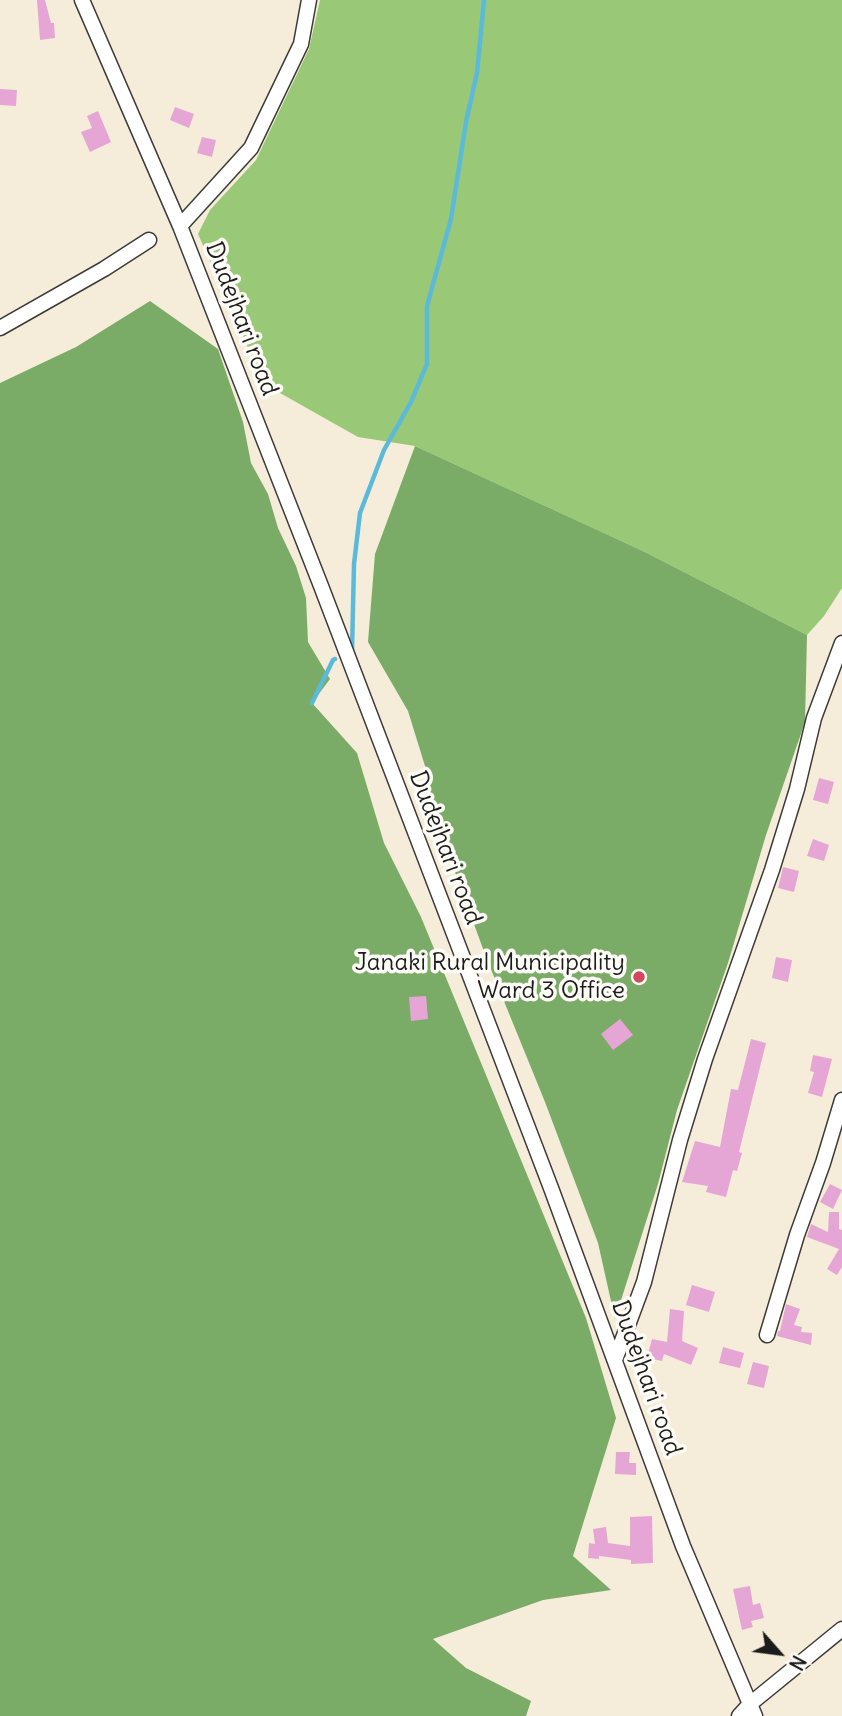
<!DOCTYPE html>
<style>
body{margin:0}
#map{position:relative;width:842px;height:1716px;overflow:hidden;background:#f5edd9;font-family:Delius,sans-serif}
canvas{display:block}
.north{position:absolute;left:744px;top:1618px;width:70px;height:70px;-webkit-text-stroke:5px #fdfcf7;paint-order:stroke;rotate:118deg;font-size:19px;font-weight:700;line-height:28px;text-align:center;color:#1c1c1c}
.north::after{content:'';display:block;margin:auto;width:24px;height:32px;background:#1c1c1c;clip-path:polygon(50% 0,100% 100%,50% 72%,0 100%)}
</style>
<div id="map">
<canvas width="842" height="1716"></canvas>
<div class="north">N</div>
</div>
<script>
const g = document.querySelector('canvas').getContext('2d');
g.lineJoin = 'round';
function fill(path, color) {
  g.fillStyle = color;
  g.fill(path, 'evenodd');
}
function poly(rows) {
  const path = new Path2D();
  for (const r of rows) {
    path.moveTo(r[0], r[1]);
    for (let i = 2; i < r.length; i += 2) path.lineTo(r[i], r[i + 1]);
  }
  return path;
}
function strokePath(path, color, width, dash) {
  g.strokeStyle = color;
  g.lineWidth = width;
  g.lineCap = dash ? 'butt' : 'round';
  g.setLineDash(dash || []);
  g.stroke(path);
}
function label(font, color, halo, rows, align = 'center') {
  g.font = font + ' Delius,sans-serif';
  g.lineWidth = 7;
  g.setLineDash([]);
  g.textBaseline = 'middle';
  g.strokeStyle = halo;
  g.fillStyle = color;
  for (const [text, x, y, turn = 0] of rows) {
    g.save();
    g.translate(x, y);
    g.rotate((+turn || 0) * Math.PI / 180);
    g.textAlign = isNaN(turn) ? turn : align;
    if (halo) g.strokeText(text, 0, 0);
    g.fillText(text, 0, 0);
    g.restore();
  }
}
const green = poly([
 [320,0,842,0,842,588,824,616,807,635,643,551,415,446,358,437,264,384,198,234,210,210,256,160,309,49]
]);
const forest = poly([
 [150,301,218,349,243,422,251,463,268,494,278,528,296,566,306,598,308,642,330,679,312,703,357,753,384,843,421,917,586,1318,616,1418,573,1556,611,1590,543,1600,433,1639,466,1668,531,1701,526,1716,0,1716,0,383,76,347],
 [415,446,643,551,807,635,805,722,766,835,728,963,677,1110,658,1184,615,1319,598,1243,545,1102,486,957,436,820,425,766,408,711,368,642,375,554]
]);
const stream = poly([
 [352,652,354,564,360,513,384,450,411,402,427,364,427,306,451,219,466,122,477,73,484,0],
 [312,703,333,660,335,659]
]);
const building = poly([
 [37,0,45,0,51,23,54,23,55,38,40,40],
 [0,89,17,90,16,106,0,105],
 [175,107,194,114,189,128,170,120],
 [98,111,111,142,90,152,81,132,92,128,87,116],
 [202,137,216,140,212,157,197,153],
 [819,778,834,782,828,804,813,800],
 [813,839,829,845,824,861,807,856],
 [783,867,799,871,794,892,778,888],
 [776,957,792,960,788,982,772,978],
 [426,996,428,1019,411,1021,409,997],
 [620,1019,633,1035,613,1050,601,1034],
 [751,1039,766,1043,739,1152,742,1153,737,1171,733,1170,726,1197,706,1192,708,1186,682,1182,695,1141,720,1147,731,1089,738,1090],
 [813,1055,832,1059,822,1097,808,1093,814,1072,810,1071],
 [830,1184,842,1190,833,1209,820,1202],
 [829,1212,839,1212,839,1229,842,1230,842,1267,837,1275,827,1269,839,1249,807,1237,811,1224,828,1232],
 [692,1285,715,1292,709,1312,686,1305],
 [786,1304,800,1309,794,1325,802,1327,801,1332,812,1333,811,1345,777,1336,778,1331,780,1331],
 [670,1309,684,1311,682,1341,698,1348,691,1365,664,1354,662,1361,647,1358,652,1339,667,1342],
 [723,1347,744,1353,740,1368,719,1363],
 [753,1362,769,1366,764,1388,747,1384],
 [616,1452,630,1452,629,1463,636,1463,636,1475,615,1474],
 [652,1516,653,1563,631,1564,631,1560,599,1556,599,1559,588,1558,589,1543,595,1544,593,1529,606,1527,608,1543,630,1546,630,1517],
 [750,1586,753,1605,760,1603,764,1618,751,1621,753,1627,742,1630,733,1589]
]);
const minor = poly([
 [82,0,180,226,321,586,551,1188,683,1546,755,1716],
 [180,226,251,148,301,44,309,0],
 [0,328,104,269,149,240],
 [767,1335,797,1235,823,1163,842,1100],
 [615,1360,644,1282,680,1140,705,1059,772,870,797,789,814,718,842,643],
 [739,1716,750,1704,842,1629]
]);
const markers = [
 [639,977,7,"#d1495b"]
];
const streetNames = [
 ["Dudejhari road",241,319,69],
 ["Dudejhari road",445,848,69],
 ["Dudejhari road",646,1378,70]
];
const poiNames = [
 ["Janaki Rural Municipality",625,963],
 ["Ward 3 Office",625,991]
];
fill(green, '#99c876');
fill(forest, '#7aac67');
strokePath(stream, '#5bbad9', 4.5);
fill(building, '#e5a6d5');
strokePath(minor, '#3d3b38', 17);
strokePath(minor, '#fff', 14);
for (const [x, y, r, color] of markers) {
  const dot = new Path2D();
  dot.arc(x, y, r, 0, 2 * Math.PI);
  g.fillStyle = color;
  g.fill(dot);
  strokePath(dot, '#fdfcf7', 2.5);
}
label('24px', '#1c1c1c', '#fdfcf7', streetNames);
label('24px', '#1c1c1c', '#fdfcf7', poiNames, 'right');
</script>
